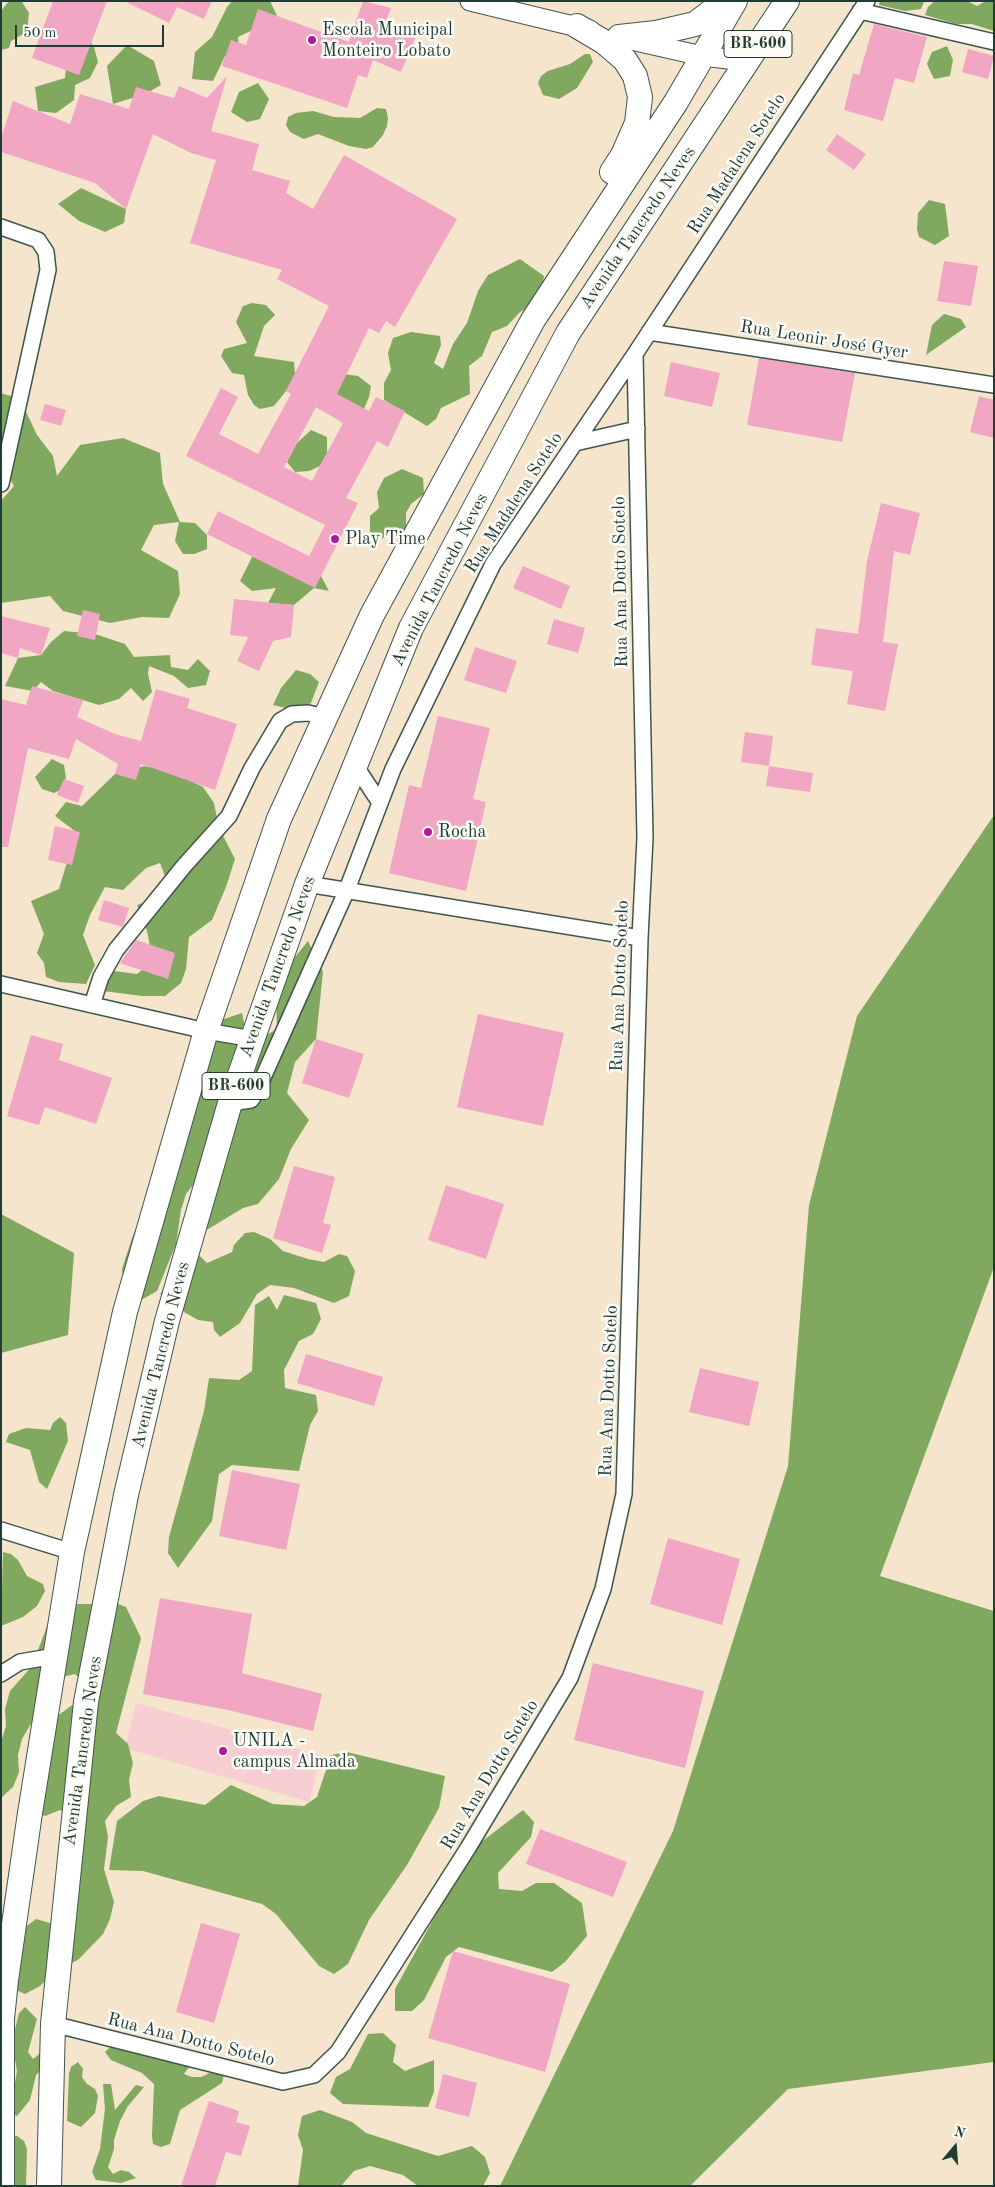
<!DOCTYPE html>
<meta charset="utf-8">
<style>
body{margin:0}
#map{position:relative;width:995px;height:2187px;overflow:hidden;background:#f4e5cc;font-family:"Old Standard TT",serif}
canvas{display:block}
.frame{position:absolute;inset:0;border:2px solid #1f3d34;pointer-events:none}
.north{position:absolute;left:930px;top:2122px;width:50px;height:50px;-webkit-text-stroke:4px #fdfcf7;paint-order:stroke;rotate:18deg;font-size:14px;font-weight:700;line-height:20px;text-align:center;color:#1f3d34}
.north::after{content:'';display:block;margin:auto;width:18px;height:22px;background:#1f3d34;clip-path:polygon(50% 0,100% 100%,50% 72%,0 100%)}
.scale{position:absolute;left:15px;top:25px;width:149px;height:22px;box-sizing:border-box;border:2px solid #1f3d34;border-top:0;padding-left:6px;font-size:15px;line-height:18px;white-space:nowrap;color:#1f3d34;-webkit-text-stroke:4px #fdfcf7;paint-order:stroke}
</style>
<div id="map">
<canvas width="995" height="2187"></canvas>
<div class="frame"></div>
<div class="north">N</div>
<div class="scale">50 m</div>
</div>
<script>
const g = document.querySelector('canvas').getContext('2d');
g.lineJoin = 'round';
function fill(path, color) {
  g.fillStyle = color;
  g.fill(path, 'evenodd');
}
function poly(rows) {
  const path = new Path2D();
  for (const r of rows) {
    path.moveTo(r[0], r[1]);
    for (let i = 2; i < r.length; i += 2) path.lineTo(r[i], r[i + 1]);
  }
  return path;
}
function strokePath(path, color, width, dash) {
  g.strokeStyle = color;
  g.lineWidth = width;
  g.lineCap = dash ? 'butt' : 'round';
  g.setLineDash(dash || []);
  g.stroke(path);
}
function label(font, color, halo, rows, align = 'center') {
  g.font = font + ' "Old Standard TT",serif';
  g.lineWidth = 5;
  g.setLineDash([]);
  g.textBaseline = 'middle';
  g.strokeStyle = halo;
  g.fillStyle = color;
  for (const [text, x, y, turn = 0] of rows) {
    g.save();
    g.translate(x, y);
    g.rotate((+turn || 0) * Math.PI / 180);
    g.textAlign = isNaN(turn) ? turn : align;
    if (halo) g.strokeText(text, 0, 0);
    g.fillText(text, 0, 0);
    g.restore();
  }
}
const built = poly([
 [136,1703,321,1755,309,1802,125,1748]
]);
const forest = poly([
 [9,1,22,2,29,13,27,32,11,41,9,48,1,50,1,11],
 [232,1,270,1,278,18,238,37,240,58,225,56,213,81,192,79,195,52,212,37,227,7],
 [880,1,924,1,924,2,921,9,905,11,879,5],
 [935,1,967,1,977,6,984,2,994,2,994,31,972,24,956,24,925,15,928,7],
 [87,36,94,47,98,62,90,78,75,85,74,100,56,113,38,111,35,87,65,78,67,57],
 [127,45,154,61,161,85,145,94,113,104,107,66],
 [947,46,953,60,950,76,934,79,927,64,932,52],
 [585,54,590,54,593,62,577,88,559,99,543,95,538,83,541,76,548,71,570,64],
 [258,83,269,99,260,119,247,122,231,112,239,92],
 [377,108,386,109,388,118,387,126,383,135,373,147,366,149,349,146,318,134,304,139,290,132,286,125,288,117,296,113,313,111,334,117,360,118],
 [81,188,126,209,124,223,105,232,79,221,58,204],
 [929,200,945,204,949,236,935,245,919,237,917,229,918,213],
 [520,259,544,276,540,301,520,312,507,326,492,332,482,356,469,366,470,394,441,408,436,419,427,426,384,400,384,383,391,370,388,353,393,338,411,332,440,336,441,345,434,363,443,369,453,344,467,323,478,291,488,275],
 [252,303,266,305,275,315,264,326,254,356,294,362,295,374,286,391,274,406,260,409,254,405,248,395,244,375,232,373,221,356,224,349,247,343,236,322,243,306],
 [944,314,961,319,966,327,926,355,932,325],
 [344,374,358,376,371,386,369,397,364,409,343,410,333,384],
 [1,393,20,399,37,435,53,456,57,476,80,445,123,438,160,453,163,484,180,522,195,523,207,535,207,549,194,554,183,554,175,541,179,522,154,525,141,550,178,571,180,594,169,618,142,617,110,623,63,611,50,596,1,603,1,501,14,486,1,462],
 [311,430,327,437,327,453,320,466,309,471,295,472,287,462,297,443],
 [402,469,423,478,424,494,411,504,406,513,406,531,394,537,379,538,370,532,370,516,379,508,377,492,384,478],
 [269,549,321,576,329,591,314,588,294,605,268,603,276,588,252,591,240,581,252,557],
 [64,631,95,634,125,644,134,657,170,655,171,667,188,670,198,659,210,671,206,685,188,688,174,676,149,666,148,674,152,692,143,701,131,688,119,699,99,705,53,691,41,682,33,691,5,686,18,658,41,655,51,642],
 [296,670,310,674,319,682,311,703,298,711,273,705,281,688],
 [52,759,64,765,66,778,62,789,54,793,42,789,35,777],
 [144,766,171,771,203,787,214,803,219,828,235,859,226,887,212,920,189,937,186,969,181,983,165,996,142,996,103,991,106,970,137,974,153,961,147,931,137,905,160,897,166,879,160,863,146,868,123,890,105,887,90,915,83,935,95,965,86,984,59,982,46,977,44,963,37,953,44,934,31,901,59,889,76,832,55,816,66,802,82,806,115,774],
 [994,815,994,1267,880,1576,994,1611,994,2062,788,2089,690,2186,500,2186,673,1831,788,1466,809,1205,857,1016],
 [308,941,323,972,316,1039,295,1062,287,1093,309,1120,291,1149,279,1179,258,1204,243,1208,200,1234,195,1251,207,1263,232,1252,234,1245,245,1233,254,1232,270,1239,283,1251,308,1259,324,1262,339,1254,347,1256,355,1271,349,1296,334,1303,294,1288,270,1285,257,1294,240,1323,220,1337,214,1330,213,1322,198,1320,184,1312,174,1299,160,1294,170,1280,197,1180,186,1194,181,1210,176,1244,157,1291,143,1299,128,1300,123,1285,122,1269,132,1238,221,1020,242,1013,249,1045,277,1029,276,997,287,967],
 [1,1214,74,1253,68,1335,1,1353],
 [284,1295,316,1303,321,1319,313,1334,299,1341,284,1370,285,1388,316,1395,318,1411,310,1425,299,1471,232,1465,219,1474,212,1521,178,1568,168,1553,169,1537,204,1411,209,1378,239,1380,252,1371,255,1305,269,1296,277,1310],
 [60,1417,66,1423,68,1441,47,1489,39,1482,30,1450,6,1442,9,1434,26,1428,50,1430,53,1423],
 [3,1552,11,1554,18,1560,27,1576,43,1584,45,1591,37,1606,23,1617,1,1626],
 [110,1601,126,1607,141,1638,116,1733,128,1744,133,1763,129,1780,131,1797,116,1806,105,1821,108,1837,104,1869,114,1902,110,1919,103,1934,79,1959,51,1975,40,1986,25,1994,16,1990,23,1929,36,1919,53,1924,77,1818,60,1810,45,1816,31,1810,52,1720,79,1700,88,1686,75,1674,58,1678,22,1739,18,1755,19,1772,13,1787,1,1798,1,1742,6,1726,5,1709,10,1691,32,1666,49,1621,60,1608,75,1604,93,1604],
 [347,1752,445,1776,439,1808,407,1865,369,1920,348,1964,334,1974,319,1966,276,1914,262,1904,143,1871,109,1870,117,1821,143,1801,159,1796,205,1805,231,1785,273,1804,304,1806,317,1797,331,1755],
 [523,1810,534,1822,531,1837,498,1873,499,1889,522,1891,536,1883,554,1883,582,1903,587,1936,565,1962,552,1972,459,1947,446,1957,424,2000,412,2011,395,2011,395,1989,472,1849],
 [25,2007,37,2019,28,2052,33,2059,49,2046,41,2070,36,2075,30,2100,17,2116,10,2112,17,2071,14,2054,15,2029,19,2013],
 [383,2033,396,2045,393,2062,405,2071,434,2060,434,2092,428,2107,343,2104,330,2093,336,2077,350,2069,368,2034],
 [111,2046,182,2063,189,2067,184,2074,192,2077,201,2077,216,2070,224,2075,222,2083,180,2110,170,2144,161,2147,153,2144,152,2136,154,2084,142,2073,111,2060,105,2052],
 [78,2062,83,2069,82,2077,87,2084,95,2089,98,2096,95,2113,81,2127,67,2121,69,2074,71,2067],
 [103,2084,111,2084,115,2110,136,2085,144,2087,128,2106,120,2121,114,2140,114,2149,108,2167,113,2174,121,2170,129,2172,136,2178,121,2183,96,2180,92,2172,100,2149,105,2109],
 [320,2110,352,2122,366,2133,438,2156,472,2146,485,2157,490,2173,483,2186,418,2186,403,2175,370,2166,354,2171,341,2186,298,2186,303,2150,298,2135,302,2116],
 [17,2136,24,2141,27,2149,26,2186,6,2186,9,2138]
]);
const building = poly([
 [53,1,107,1,79,75,32,58],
 [124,1,212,1,204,19,177,7,169,23],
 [363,1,391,8,386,21,417,34,401,72,373,60,367,78,358,75,347,108,222,66,231,40,246,45,258,9,349,42],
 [874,24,927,37,914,83,895,78,883,121,844,110,853,73,859,75],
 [968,49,994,56,988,79,962,72],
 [227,76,211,131,259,144,252,170,290,181,286,193,313,209,344,155,457,219,395,327,386,321,379,333,369,328,337,394,369,411,376,397,405,411,388,447,377,441,346,498,358,503,315,588,207,534,218,511,309,556,325,525,186,456,221,388,238,397,219,434,258,454,291,394,286,391,329,306,277,279,282,270,190,243,216,160,191,153,153,134,126,209,95,183,1,152,1,138,13,101,70,124,80,94,129,109,136,87,174,98,179,86,207,98],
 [316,407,343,423,312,481,284,467],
 [837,134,866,154,854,170,826,150],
 [944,261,978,266,971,306,937,301],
 [759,358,855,373,842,442,747,425],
 [671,362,720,373,712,407,664,396],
 [979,396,994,400,994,438,970,432],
 [45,404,66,410,61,426,40,420],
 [881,503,920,513,910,555,894,551,883,642,898,644,885,711,847,704,853,671,811,665,816,628,858,634,867,561],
 [523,566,570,586,561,609,513,588],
 [234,599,294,605,291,637,273,641,259,671,237,661,248,637,230,635],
 [83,610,100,614,95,640,77,636],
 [1,616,50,628,41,655,20,648,18,658,1,653],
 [554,619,585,628,578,653,547,644],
 [475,647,517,661,506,693,464,680],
 [32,686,83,700,77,717,115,734,141,741,156,689,190,699,187,708,237,724,215,790,141,764,136,780,115,774,118,764,76,739,69,759,28,748,8,847,1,847,1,699,26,705],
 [438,716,490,728,473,799,486,802,466,891,389,873,409,785,421,788],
 [745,732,773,736,769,766,741,762],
 [769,766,813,773,810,792,766,786],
 [64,779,84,786,78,803,57,795],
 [55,826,80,832,72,865,48,860],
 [104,900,129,908,123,927,98,920],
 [136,940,175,953,168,979,120,963],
 [478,1014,564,1033,543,1126,457,1107],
 [31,1035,63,1044,59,1060,112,1078,96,1124,45,1107,39,1125,7,1116],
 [316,1039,364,1054,349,1098,302,1083],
 [294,1166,335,1177,323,1223,331,1225,322,1253,273,1238],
 [446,1185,504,1204,486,1259,428,1240],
 [306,1354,383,1377,374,1406,297,1383],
 [700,1368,759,1382,749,1426,689,1412],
 [232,1470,300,1484,286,1550,219,1536],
 [668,1538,740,1559,722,1625,650,1604],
 [160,1598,252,1614,242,1673,322,1694,313,1731,228,1710,143,1694],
 [593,1663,704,1691,685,1768,574,1740],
 [540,1829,627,1862,613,1897,526,1864],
 [201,1923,240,1934,214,2023,176,2012],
 [453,1951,570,1984,545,2072,428,2038],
 [443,2074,477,2083,469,2117,435,2108],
 [209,2101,239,2111,236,2122,250,2126,241,2156,226,2152,215,2186,181,2186]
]);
const minor = poly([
 [860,11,994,42],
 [1,227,38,240,46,252,48,270,1,484],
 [649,332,994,385],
 [575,443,637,429],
 [355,765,380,803],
 [307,884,640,938],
 [1,984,206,1031,253,1039],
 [92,1005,101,977,116,950,184,866,229,816,252,768,280,721,292,714,308,713,326,717],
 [230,1103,251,1100,257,1091,346,892,393,769,493,564,635,354,867,1],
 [1,1530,72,1552],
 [1,1674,20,1662,55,1656],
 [53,2024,283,2082,314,2075,338,2052,468,1848,570,1678,603,1589,624,1494,640,938,645,838,635,354]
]);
const tertiary = poly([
 [470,1,590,30],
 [631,40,702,56,728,59,749,57]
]);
const primary = poly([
 [577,26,604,42,625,60,635,76,640,97,637,123,623,155,612,172],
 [619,37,656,33,695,24,725,1],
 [2,2186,2,2019,6,1980,30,1813,72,1552,125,1312,206,1031,279,819,372,615,533,320,676,102,735,1],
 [49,2186,53,2024,86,1702,126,1495,167,1321,230,1103,307,884,411,628,568,333,787,1]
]);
const markers = [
 [312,40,5,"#b5179e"],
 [335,539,5,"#b5179e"],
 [428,832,5,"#b5179e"],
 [223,1751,5,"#b5179e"]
];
const shields = [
 [758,44,68],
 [236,1086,68]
];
const shieldNames = [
 ["BR-600",758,44],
 ["BR-600",236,1086]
];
const poiNames = [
 ["Escola Municipal",322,30],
 ["Monteiro Lobato",322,51],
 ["Play Time",345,539],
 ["Rocha",438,832],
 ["UNILA -",233,1741],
 ["campus Almada",233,1762]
];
const streetNames = [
 ["Rua Madalena Sotelo",737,164,-57],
 ["Avenida Tancredo Neves",638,228,-56],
 ["Rua Leonir José Gyer",824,340,9],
 ["Rua Madalena Sotelo",514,503,-57],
 ["Avenida Tancredo Neves",440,580,-63],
 ["Rua Ana Dotto Sotelo",621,582,-91],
 ["Avenida Tancredo Neves",278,967,-70],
 ["Rua Ana Dotto Sotelo",620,986,-88],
 ["Avenida Tancredo Neves",161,1355,-76],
 ["Rua Ana Dotto Sotelo",609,1391,-88],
 ["Avenida Tancredo Neves",83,1751,-82],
 ["Rua Ana Dotto Sotelo",490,1775,-59],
 ["Rua Ana Dotto Sotelo",191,2040,14]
];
fill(built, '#f7cfd2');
fill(forest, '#80a85f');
fill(building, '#f1a7c3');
strokePath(minor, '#3f564b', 18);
strokePath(tertiary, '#3f564b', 21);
strokePath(primary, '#3f564b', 26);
strokePath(minor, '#fff', 15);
strokePath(tertiary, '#fff', 19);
strokePath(primary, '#fff', 24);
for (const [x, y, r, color] of markers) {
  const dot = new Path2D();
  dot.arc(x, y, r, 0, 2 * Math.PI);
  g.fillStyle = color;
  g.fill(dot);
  strokePath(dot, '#fdfcf7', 2);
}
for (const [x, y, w] of shields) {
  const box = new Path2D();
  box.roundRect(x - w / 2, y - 13.5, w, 27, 4);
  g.fillStyle = '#fdfcf7';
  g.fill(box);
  strokePath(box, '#1f3d34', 1);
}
label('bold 16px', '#1f3d34', null, shieldNames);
label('18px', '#1f3d34', '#fdfcf7', poiNames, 'left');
label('18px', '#1f3d34', '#fdfcf7', streetNames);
</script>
